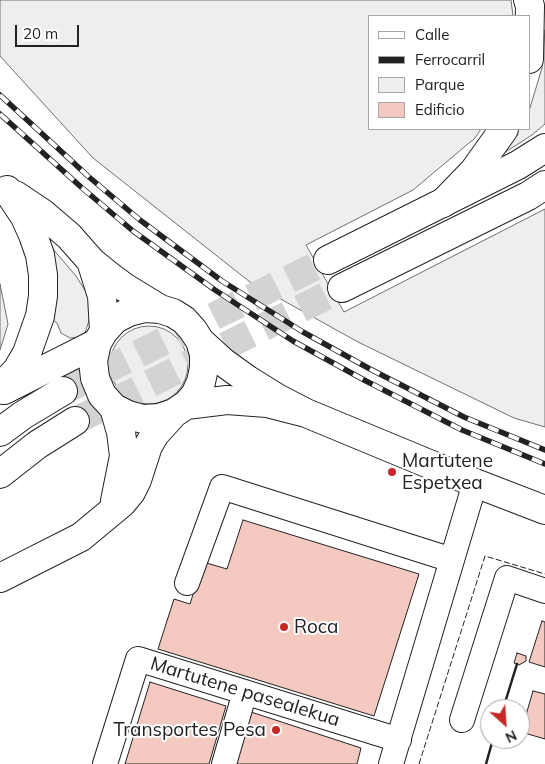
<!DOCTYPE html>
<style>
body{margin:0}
#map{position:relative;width:545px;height:764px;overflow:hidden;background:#fff;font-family:Mulish,sans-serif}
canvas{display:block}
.legend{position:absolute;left:368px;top:15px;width:162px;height:115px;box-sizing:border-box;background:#fff;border:1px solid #a7a7a7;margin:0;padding:6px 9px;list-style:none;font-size:15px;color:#222}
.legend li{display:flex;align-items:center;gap:10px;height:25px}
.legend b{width:25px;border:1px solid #a7a7a7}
.north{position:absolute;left:480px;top:699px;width:50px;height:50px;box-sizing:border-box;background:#fff;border:1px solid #a7a7a7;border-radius:50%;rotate:154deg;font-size:14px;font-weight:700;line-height:20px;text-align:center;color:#222}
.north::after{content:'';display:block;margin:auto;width:18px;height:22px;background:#c62828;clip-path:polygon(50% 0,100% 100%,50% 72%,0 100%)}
.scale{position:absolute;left:15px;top:25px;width:64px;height:22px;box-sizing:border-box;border:2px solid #222;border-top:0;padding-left:6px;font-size:15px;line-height:18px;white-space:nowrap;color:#222;-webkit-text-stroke:4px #fff;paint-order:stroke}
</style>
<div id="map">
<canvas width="545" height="764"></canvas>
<ul class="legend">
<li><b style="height:6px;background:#fff"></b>Calle</li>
<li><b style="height:6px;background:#222"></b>Ferrocarril</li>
<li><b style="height:14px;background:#eee"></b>Parque</li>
<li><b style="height:14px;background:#f3c9c0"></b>Edificio</li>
</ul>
<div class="north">N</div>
<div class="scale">20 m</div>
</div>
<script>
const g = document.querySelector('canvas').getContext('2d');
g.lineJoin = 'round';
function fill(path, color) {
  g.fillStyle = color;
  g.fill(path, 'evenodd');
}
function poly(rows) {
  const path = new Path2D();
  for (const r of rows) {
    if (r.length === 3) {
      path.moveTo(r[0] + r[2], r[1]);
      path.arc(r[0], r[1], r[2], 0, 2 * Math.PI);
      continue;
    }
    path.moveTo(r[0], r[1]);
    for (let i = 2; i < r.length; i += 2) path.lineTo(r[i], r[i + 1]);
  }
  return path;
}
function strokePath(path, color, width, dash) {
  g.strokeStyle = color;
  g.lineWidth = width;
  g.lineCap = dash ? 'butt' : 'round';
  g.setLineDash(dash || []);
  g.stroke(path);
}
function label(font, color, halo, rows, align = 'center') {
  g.font = font + ' Mulish,sans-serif';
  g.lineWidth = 4;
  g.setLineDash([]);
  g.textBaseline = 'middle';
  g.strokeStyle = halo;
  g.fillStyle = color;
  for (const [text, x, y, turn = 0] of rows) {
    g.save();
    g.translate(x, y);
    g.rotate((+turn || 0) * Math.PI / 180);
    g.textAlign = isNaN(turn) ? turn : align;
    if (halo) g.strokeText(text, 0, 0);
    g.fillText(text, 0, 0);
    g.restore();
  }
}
const green = poly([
 [0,0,511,0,513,16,369,16,369,129,481,129,475,138,413,190,306,245,344,312,545,209,545,427,514,418,358,342,250,282,93,158,0,56,0,0],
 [545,30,545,124,532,135,504,153,518,129,529,129,529,111,542,68,545,30],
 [47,242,76,276,88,295,91,314,85,333,79,337,70,338,61,333,57,323,50,318,47,242],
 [0,284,8,324,0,350,0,284],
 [149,365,39]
]);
const building = poly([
 [243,520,419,574,374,716,158,649,174,599,190,604,203,562,227,569,243,520],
 [542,621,545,622,545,667,529,662,542,621],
 [517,653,526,656,526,661,519,665,514,663,517,653],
 [150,682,226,706,209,764,125,764,150,682],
 [533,691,545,694,545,739,521,732,533,691],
 [251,712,361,748,357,764,236,764,251,712]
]);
const majorTunnel = poly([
 [63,391,328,260],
 [75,421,342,288]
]);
const minor = poly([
 [187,583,222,487,452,560],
 [462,720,507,578,545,591],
 [105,764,138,659,399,740],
 [224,764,245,692],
 [391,764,475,483]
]);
const major = poly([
 [15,195,42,213,69,236,91,261,108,275,124,287,160,309],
 [328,260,518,165,545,148],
 [91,261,102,296,104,331],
 [342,288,528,196,545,185],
 [200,341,223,362,248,380,277,398,306,413,475,483,545,510],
 [0,388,17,370,27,353,40,316,43,296,43,275,40,255,33,235,25,217,7,190],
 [4,390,97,343],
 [186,405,195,395,201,382,204,368,204,354,200,341,193,330,184,320,173,313,160,309,145,308,129,312,115,319,104,331,97,343,93,361,95,378,102,395,114,408,128,415,143,419,159,418,174,413,186,405,227,400,267,403,306,413],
 [114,408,121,432,124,456,115,501],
 [0,432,23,415,63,391],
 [0,474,37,445,75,421],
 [0,578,81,537,122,503,131,492,137,480,148,446,155,434,174,413]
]);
const highway = poly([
 [528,0,530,6,529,59],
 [443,203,474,171,504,129]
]);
const rail = poly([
 [0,95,89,177,140,220,222,281,303,332,370,369,464,417,545,450],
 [0,114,81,187,133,231,215,290,293,341,366,381,462,430,545,464]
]);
const fence = poly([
 [419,764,485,556,545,574]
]);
const wall = poly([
 [503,709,517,664],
 [486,764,493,739]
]);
const markers = [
 [392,472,5,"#c62828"],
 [284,627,5,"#c62828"],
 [276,730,5,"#c62828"]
];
const poiNames = [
 ["Martutene",402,461],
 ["Espetxea",402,483],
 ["Roca",294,627],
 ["Transportes Pesa",266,730,"right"]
];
const streetNames = [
 ["Martutene pasealekua",245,692,17]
];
fill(green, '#eee');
strokePath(green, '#6f6f6f', 1);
fill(building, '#f3c9c0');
strokePath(building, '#222', 1);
strokePath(majorTunnel, '#d3d3d3', 28, [28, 14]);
strokePath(minor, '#222', 26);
strokePath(major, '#222', 30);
strokePath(highway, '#222', 30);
strokePath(minor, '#fff', 24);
strokePath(major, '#fff', 28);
strokePath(highway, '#fff', 28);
strokePath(rail, '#222', 5.5);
strokePath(rail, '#fff', 4, [11]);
strokePath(fence, '#222', 1, [6, 2.5]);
strokePath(wall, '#222', 2.5);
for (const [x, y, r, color] of markers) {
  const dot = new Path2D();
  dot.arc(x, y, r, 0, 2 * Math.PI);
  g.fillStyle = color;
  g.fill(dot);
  strokePath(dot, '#fff', 2);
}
label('19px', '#222', '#fff', poiNames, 'left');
label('19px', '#222', '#fff', streetNames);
</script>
